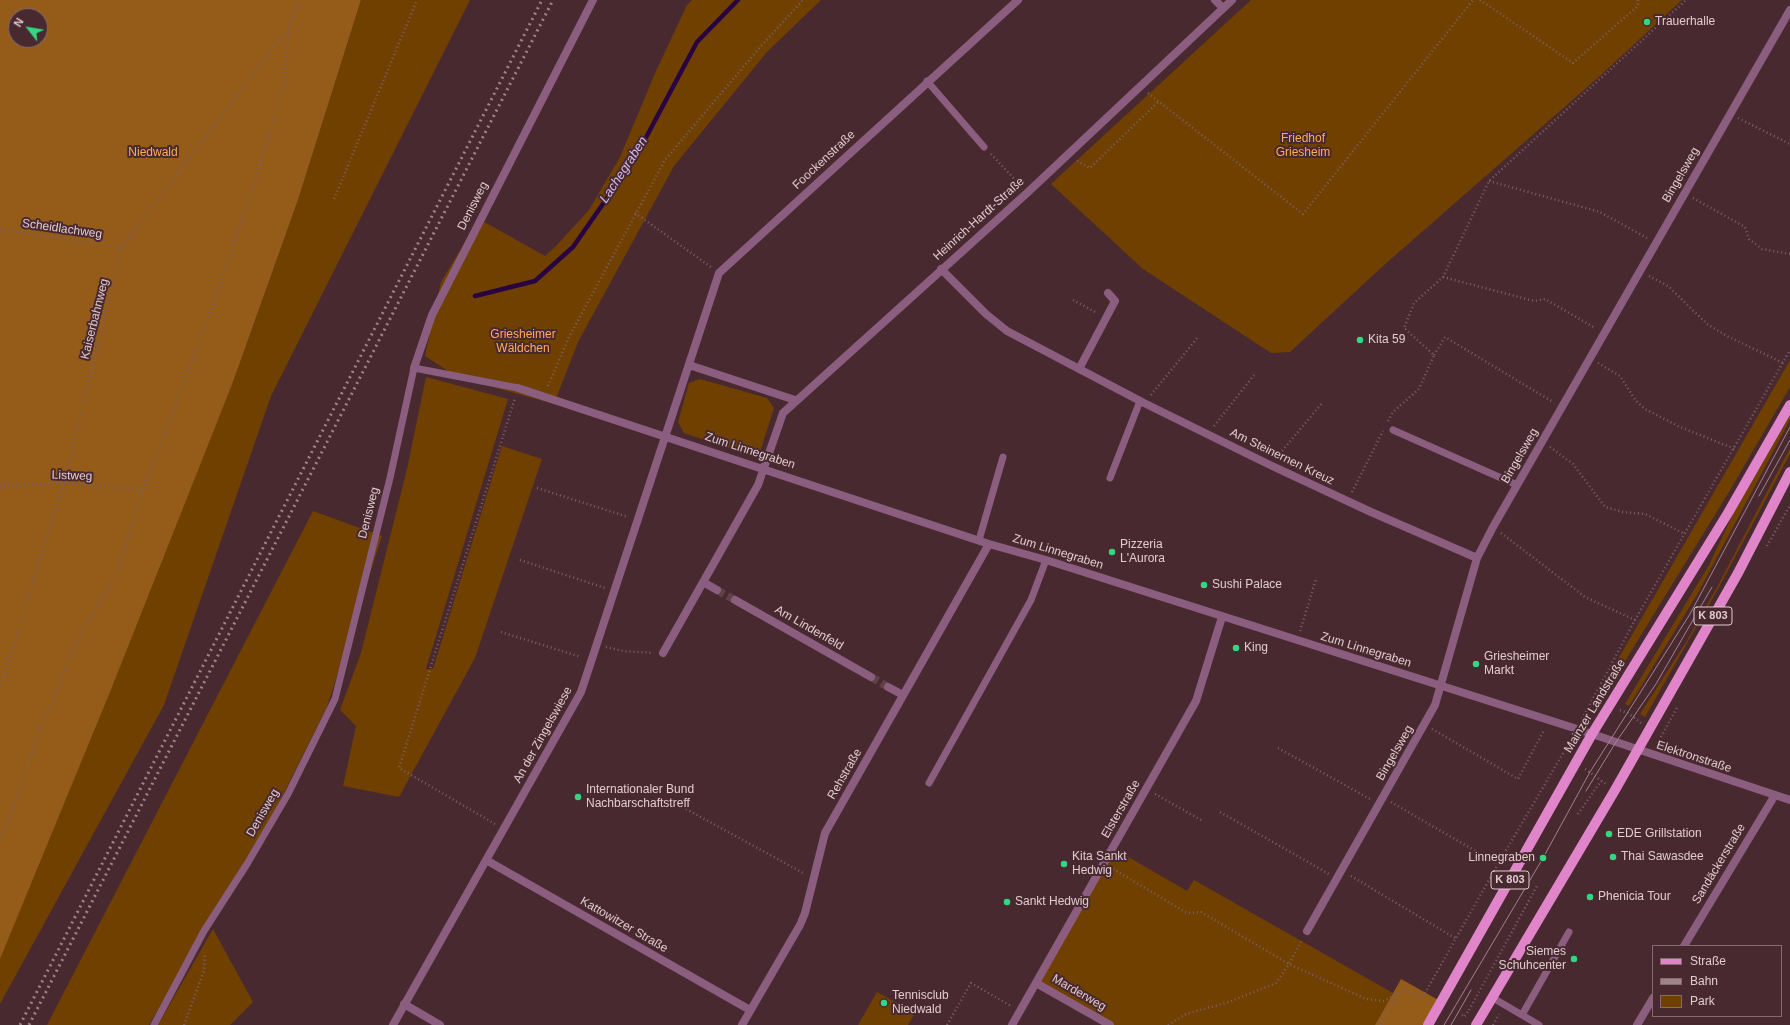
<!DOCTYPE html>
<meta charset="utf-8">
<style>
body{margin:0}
#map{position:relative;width:1790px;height:1025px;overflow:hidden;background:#492930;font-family:Arial,sans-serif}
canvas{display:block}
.legend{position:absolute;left:1652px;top:945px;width:130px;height:72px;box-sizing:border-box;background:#492930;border:1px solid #856a70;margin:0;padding:5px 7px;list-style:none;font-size:12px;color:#e0cbcf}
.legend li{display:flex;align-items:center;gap:8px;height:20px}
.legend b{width:20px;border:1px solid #856a70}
.north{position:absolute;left:8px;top:8px;width:40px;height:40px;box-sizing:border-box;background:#492930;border:1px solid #856a70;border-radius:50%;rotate:301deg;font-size:11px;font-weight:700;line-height:16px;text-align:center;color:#e0cbcf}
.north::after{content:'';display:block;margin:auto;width:14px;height:18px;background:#31d882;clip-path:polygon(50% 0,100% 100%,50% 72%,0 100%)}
</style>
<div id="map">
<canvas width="1790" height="1025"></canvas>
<ul class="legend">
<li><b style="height:5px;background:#e185cb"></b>Straße</li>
<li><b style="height:5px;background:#9e8489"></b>Bahn</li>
<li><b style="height:11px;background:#6f4000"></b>Park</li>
</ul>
<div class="north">N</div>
</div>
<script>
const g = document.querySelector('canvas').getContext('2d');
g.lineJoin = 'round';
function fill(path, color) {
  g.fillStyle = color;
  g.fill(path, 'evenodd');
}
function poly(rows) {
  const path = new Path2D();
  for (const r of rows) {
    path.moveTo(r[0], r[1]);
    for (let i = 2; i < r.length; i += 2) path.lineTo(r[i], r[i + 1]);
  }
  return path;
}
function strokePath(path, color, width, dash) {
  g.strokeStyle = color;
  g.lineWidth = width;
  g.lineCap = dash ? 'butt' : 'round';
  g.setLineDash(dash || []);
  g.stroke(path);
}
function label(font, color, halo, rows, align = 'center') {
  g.font = font + ' Arial,sans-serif';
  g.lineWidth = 4;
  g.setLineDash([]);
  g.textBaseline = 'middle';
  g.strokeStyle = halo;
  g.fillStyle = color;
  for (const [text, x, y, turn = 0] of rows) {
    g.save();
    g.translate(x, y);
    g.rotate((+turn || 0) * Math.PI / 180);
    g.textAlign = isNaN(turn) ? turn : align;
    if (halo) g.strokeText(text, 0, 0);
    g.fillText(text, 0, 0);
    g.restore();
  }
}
const green = poly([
 [361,0,470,0,271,396,164,705,0,1004,0,955,233,382,298,200],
 [692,0,821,0,767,52,674,166,578,342,554,404,457,377,425,356,441,282,479,219,545,256,555,247,589,210,620,157,656,71,687,5],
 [1251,0,1682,0,1601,75,1382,267,1290,352,1271,353,1143,269,1051,184],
 [1790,360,1790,387,1729,492,1603,697,1598,694],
 [426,377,508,399,426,669,433,669,502,446,542,459,475,658,399,797,343,786,356,726,340,710,361,653,407,469],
 [700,379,767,398,774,408,760,452,750,455,684,433,678,422,689,383],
 [1790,415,1790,420,1698,593,1629,706,1625,704,1709,565,1733,514],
 [1790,448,1790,454,1718,589,1645,717,1640,714,1686,642,1716,589],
 [313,511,382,536,327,707,278,805,149,1025,47,1025],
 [1113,848,1187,891,1194,880,1393,993,1375,1025,1110,1025,1036,983],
 [213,929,253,1002,230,1025,158,1025],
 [877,992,915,1013,908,1025,858,1025]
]);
const forest = poly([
 [0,0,361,0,298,200,233,382,110,692,0,959],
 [16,16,40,16,40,40,16,40],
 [1401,979,1442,1002,1428,1025,1375,1025]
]);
const stream = poly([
 [475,296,535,281,573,247,635,158,697,42,738,0]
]);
const minorTunnel = poly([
 [717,590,735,600],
 [871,677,888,687]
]);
const path = poly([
 [1480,0,1573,63,1638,6,1638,0],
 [1148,93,1303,214,1473,0],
 [1738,118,1790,144],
 [991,154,1020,185],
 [1077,161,1090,168,1158,102],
 [1489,181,1600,212,1647,238],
 [1693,198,1745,227,1749,239,1762,249,1790,254],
 [334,199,417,0],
 [635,213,711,267],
 [0,230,122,247],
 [1649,276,1668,286,1707,324,1727,336,1783,363],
 [1443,277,1534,301,1545,299,1595,328],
 [1073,300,1097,313],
 [1434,355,1445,337,1553,402],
 [1598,363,1620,376,1636,401,1645,409,1680,427,1735,449],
 [548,386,569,337,665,160,761,46,803,0],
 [1151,395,1198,337],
 [1388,421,1393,412,1419,389,1434,355,1404,328,1414,303,1443,277,1489,181,1686,0],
 [1214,426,1254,375],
 [1550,447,1573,464,1605,507,1623,512,1645,514,1685,534],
 [1277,457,1323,402],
 [0,486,64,483,143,490],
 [537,488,628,517],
 [1352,492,1383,431],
 [1501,533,1585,597,1635,620],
 [1767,546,1790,505],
 [520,560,605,588],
 [1300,631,1316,579],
 [501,632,581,657],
 [606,647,623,651,652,653],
 [0,688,64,483,122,247,289,27,300,0],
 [1620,710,1628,713,1641,723],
 [1582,719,1635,620,1790,350],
 [1432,729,1518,779,1544,730],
 [1657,744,1678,706],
 [1278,748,1370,799],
 [1585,769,1606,784],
 [1155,794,1203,821],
 [1391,802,1498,864],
 [686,809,805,874],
 [1220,812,1329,874],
 [1578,814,1601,781],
 [495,824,399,768,515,398],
 [0,839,15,803,39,732,80,636,117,573,143,490,200,342,253,188,284,85,289,27],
 [1113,869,1187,913,1201,912,1289,964,1366,999,1384,1001,1398,993],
 [1351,876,1455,938],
 [1469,1010,1537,886],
 [1462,1015,1464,1017,1469,1010],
 [184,1025,204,971,205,953],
 [947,1025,971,983,1011,1006],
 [1168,1025,1186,1014,1229,1002,1276,983,1289,964,1302,940],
 [1380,1025,1399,993,1406,990,1421,998,1425,993,1498,864,1572,738],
 [1493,1025,1499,1014]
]);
const service = poly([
 [927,81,984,147],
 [1393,430,1517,485],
 [1110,478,1140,401],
 [979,540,1003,457],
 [929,783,1031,600,1046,560],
 [1493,998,1539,1025],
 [1522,1015,1569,932],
 [154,1025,204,931,247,864,288,794,335,699,390,478,414,368,518,388]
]);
const minor = poly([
 [1215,0,1223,8],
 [941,269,986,314,1007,331,1144,403,1270,465,1371,512,1477,558],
 [689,365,795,400],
 [414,368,432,315,593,0],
 [1079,369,1115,301,1108,293],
 [518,388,989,544,1046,560,1577,729,1790,800],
 [703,582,717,590],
 [735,600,871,677],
 [663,653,758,485,783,413,1027,193,1232,0],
 [888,687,903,695],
 [486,860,750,1010],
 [1307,931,1435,705,1477,558,1493,527,1790,10],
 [1684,946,1775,795],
 [1036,983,1110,1025],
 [404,1004,440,1025],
 [393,1025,581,692,719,273,1018,0],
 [742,1025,800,925,805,913,825,833,989,544],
 [1012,1025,1196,701,1222,617],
 [1637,1025,1653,998]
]);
const primary = poly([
 [1428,1025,1592,734,1728,513,1790,405],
 [1476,1025,1615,790,1738,573,1790,472]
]);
const tram = poly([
 [1759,496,1790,440],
 [1586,791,1616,742,1656,684,1712,587],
 [1444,1025,1543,858,1590,772,1690,614,1790,427],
 [1451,1025,1471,990]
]);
const rail = poly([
 [20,1025,542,0],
 [29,1025,553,0]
]);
const markers = [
 [1647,22,4,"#31d882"],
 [1360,340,4,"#31d882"],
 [1112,552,4,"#31d882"],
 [1204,585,4,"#31d882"],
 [1236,648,4,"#31d882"],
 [1476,664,4,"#31d882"],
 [578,797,4,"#31d882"],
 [1609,834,4,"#31d882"],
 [1613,857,4,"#31d882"],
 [1543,858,4,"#31d882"],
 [1064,864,4,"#31d882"],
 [1590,897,4,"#31d882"],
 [1007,902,4,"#31d882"],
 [1574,959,4,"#31d882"],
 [884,1003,4,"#31d882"]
];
const shields = [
 [1713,616,38],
 [1510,880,38]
];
const shieldNames = [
 ["K 803",1713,616],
 ["K 803",1510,880]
];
const poiNames = [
 ["Trauerhalle",1655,22],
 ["Kita 59",1368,340],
 ["Pizzeria",1120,545],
 ["L'Aurora",1120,559],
 ["Sushi Palace",1212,585],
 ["King",1244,648],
 ["Griesheimer",1484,657],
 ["Markt",1484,671],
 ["Internationaler Bund",586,790],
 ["Nachbarschaftstreff",586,804],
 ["EDE Grillstation",1617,834],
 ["Kita Sankt",1072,857],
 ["Hedwig",1072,871],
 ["Thai Sawasdee",1621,857],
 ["Linnegraben",1535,858,"right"],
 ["Phenicia Tour",1598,897],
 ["Sankt Hedwig",1015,902],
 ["Siemes",1566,952,"right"],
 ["Schuhcenter",1566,966,"right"],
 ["Tennisclub",892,996],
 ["Niedwald",892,1010]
];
const parkNames = [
 ["Friedhof",1303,139],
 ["Griesheim",1303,153],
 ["Niedwald",153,153],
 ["Griesheimer",523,335],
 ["Wäldchen",523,349]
];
const streetNames = [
 ["Foockenstraße",824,160,-43],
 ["Bingelsweg",1681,175,-60],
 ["Denisweg",473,206,-63],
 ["Heinrich-Hardt-Straße",979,219,-42],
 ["Scheidlachweg",62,229,8],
 ["Kaiserbahnweg",95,319,-76],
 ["Zum Linnegraben",750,451,18],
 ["Bingelsweg",1520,456,-60],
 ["Am Steinernen Kreuz",1282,457,26],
 ["Listweg",72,476,2],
 ["Denisweg",369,513,-76],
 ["Zum Linnegraben",1058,552,17],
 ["Am Lindenfeld",809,628,30],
 ["Zum Linnegraben",1366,650,17],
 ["Mainzer Landstraße",1595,706,-59],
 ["An der Zingelswiese",543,735,-61],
 ["Bingelsweg",1395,753,-60],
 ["Elektronstraße",1694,757,18],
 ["Rehstraße",845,774,-60],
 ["Elsterstraße",1121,809,-60],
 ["Denisweg",263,813,-60],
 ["Sandäckerstraße",1719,864,-59],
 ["Kattowitzer Straße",624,925,30],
 ["Marderweg",1079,993,30]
];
const waterNames = [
 ["Lachegraben",624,170,-57]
];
fill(green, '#6f4000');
fill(forest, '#945c18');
strokePath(stream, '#290442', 4.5);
strokePath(minorTunnel, '#604148', 8, [8, 4]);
strokePath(path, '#7d6066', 2.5, [1, 3]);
strokePath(service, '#8b5e80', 7);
strokePath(minor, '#8b5e80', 8);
strokePath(primary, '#e185cb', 10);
strokePath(tram, '#9e8489', 1);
strokePath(rail, '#9e8489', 3, [2, 4]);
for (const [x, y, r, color] of markers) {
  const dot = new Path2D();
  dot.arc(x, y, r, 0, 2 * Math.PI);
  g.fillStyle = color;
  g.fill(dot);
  strokePath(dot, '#492930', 1.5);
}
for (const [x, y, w] of shields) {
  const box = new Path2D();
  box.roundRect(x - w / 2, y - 9, w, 18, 3);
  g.fillStyle = '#492930';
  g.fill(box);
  strokePath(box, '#e0cbcf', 1);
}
label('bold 11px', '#e0cbcf', null, shieldNames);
label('12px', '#e0cbcf', '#492930', poiNames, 'left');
label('12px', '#fdad58', '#492930', parkNames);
label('12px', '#e0cbcf', '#492930', streetNames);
label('italic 13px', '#d4baf2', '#492930', waterNames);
</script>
